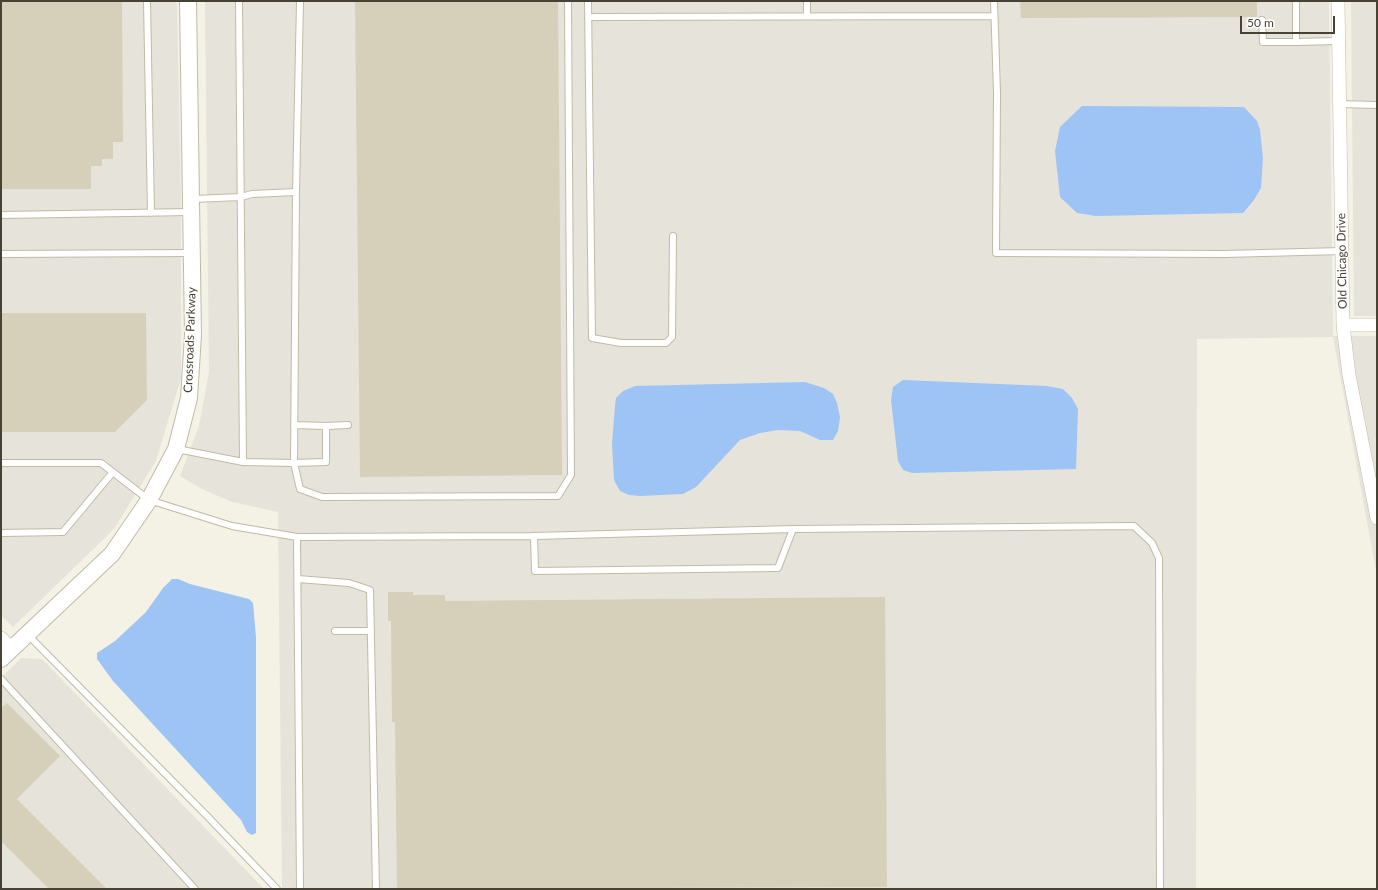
<!DOCTYPE html>
<style>
body{margin:0}
#map{position:relative;width:1378px;height:890px;overflow:hidden;background:#f4f2e5;font-family:Lato,sans-serif}
canvas{display:block}
.frame{position:absolute;inset:0;border:2px solid #474234;pointer-events:none}
.scale{position:absolute;left:1240px;top:16px;width:95px;height:18px;box-sizing:border-box;border:2px solid #474234;border-top:0;padding-left:5px;font-size:12px;line-height:14px;white-space:nowrap;color:#474234;-webkit-text-stroke:3px #fff;paint-order:stroke}
</style>
<div id="map">
<canvas width="1378" height="890"></canvas>
<div class="frame"></div>
<div class="scale">50 m</div>
</div>
<script>
const g = document.querySelector('canvas').getContext('2d');
g.lineJoin = 'round';
function fill(path, color) {
  g.fillStyle = color;
  g.fill(path, 'evenodd');
}
function poly(rows) {
  const path = new Path2D();
  for (const r of rows) {
    path.moveTo(r[0], r[1]);
    for (let i = 2; i < r.length; i += 2) path.lineTo(r[i], r[i + 1]);
  }
  return path;
}
function strokePath(path, color, width, dash) {
  g.strokeStyle = color;
  g.lineWidth = width;
  g.lineCap = dash ? 'butt' : 'round';
  g.setLineDash(dash || []);
  g.stroke(path);
}
function label(font, color, halo, rows, align = 'center') {
  g.font = font + ' Lato,sans-serif';
  g.lineWidth = 3;
  g.setLineDash([]);
  g.textBaseline = 'middle';
  g.strokeStyle = halo;
  g.fillStyle = color;
  for (const [text, x, y, turn = 0] of rows) {
    g.save();
    g.translate(x, y);
    g.rotate((+turn || 0) * Math.PI / 180);
    g.textAlign = isNaN(turn) ? turn : align;
    if (halo) g.strokeText(text, 0, 0);
    g.fillText(text, 0, 0);
    g.restore();
  }
}
const industrial = poly([
 [1,1,177,1,181,202,181,378,156,461,114,529,13,627,1,615],
 [205,1,1329,1,1333,336,1377,336,1377,576,1333,337,1197,339,1196,889,282,889,278,512,232,502,202,489,180,476,199,426,209,372],
 [1351,1,1377,1,1377,316,1354,316],
 [21,658,42,659,264,889,1,889,1,678]
]);
const water = poly([
 [1082,106,1244,107,1257,121,1260,130,1263,158,1261,188,1254,200,1243,213,1096,216,1077,213,1060,197,1055,151,1060,127],
 [903,380,1047,386,1063,389,1072,398,1078,409,1076,469,912,473,903,470,898,461,891,400,893,387],
 [805,382,824,388,833,394,837,403,840,417,838,431,833,440,820,440,800,431,778,430,760,433,740,440,696,487,683,494,640,496,629,495,620,491,614,480,612,444,615,406,616,398,623,391,635,386],
 [172,579,178,579,190,584,249,599,253,603,256,637,256,833,252,835,247,832,241,820,113,681,97,659,97,653,115,641,146,612,163,588]
]);
const building = poly([
 [1,1,122,1,123,142,113,142,113,159,102,159,102,166,91,166,91,189,1,189],
 [355,1,558,1,562,475,360,477],
 [1020,1,1257,1,1257,17,1021,18],
 [1,313,146,313,147,400,115,432,1,432],
 [388,592,413,592,413,595,445,595,445,601,885,597,887,887,397,889,395,722,392,722,391,621,388,621],
 [7,703,60,756,17,799,107,889,49,889,1,841,1,708]
]);
const service = poly([
 [147,1,151,213],
 [239,1,243,462],
 [588,1,592,338,621,343,666,343,672,337,673,236],
 [994,1,997,93,996,253,1224,254,1342,251],
 [1296,1,1296,42,1338,41],
 [807,16,807,1],
 [588,17,994,16],
 [1262,20,1263,42,1296,42],
 [1339,104,1377,105],
 [296,192,300,1],
 [193,199,241,197,252,194,296,192,294,463,326,462,326,426,294,425],
 [1,215,191,212],
 [1,254,191,253],
 [326,426,348,425],
 [177,449,243,462,294,463,300,489,322,497,558,496,571,475,568,1],
 [1,463,101,463,149,500,232,526,297,537,300,889],
 [793,529,1134,526,1152,543,1159,558,1160,889],
 [1,533,63,532,113,472],
 [297,537,534,536,793,529,778,568,535,571,534,536],
 [298,579,349,583,370,590,376,889],
 [335,631,371,631],
 [27,634,209,818,277,889],
 [1,679,195,889]
]);
const minor = poly([
 [1338,1,1343,325,1349,375,1377,518],
 [1343,325,1377,325],
 [1,638,12,649]
]);
const tertiary = poly([
 [1,659,112,554,149,500,176,449,189,398,193,335,188,1]
]);
const streetNames = [
 ["Old Chicago Drive",1342,261,-91],
 ["Crossroads Parkway",190,340,-88]
];
fill(industrial, '#e6e3da');
fill(water, '#9ec4f5');
fill(building, '#d6cfba');
strokePath(service, '#c0bba7', 8);
strokePath(minor, '#c0bba7', 14);
strokePath(tertiary, '#c0bba7', 18);
strokePath(service, '#fff', 6);
strokePath(minor, '#fff', 13);
strokePath(tertiary, '#fff', 16);
label('12px', '#474234', '#fff', streetNames);
</script>
